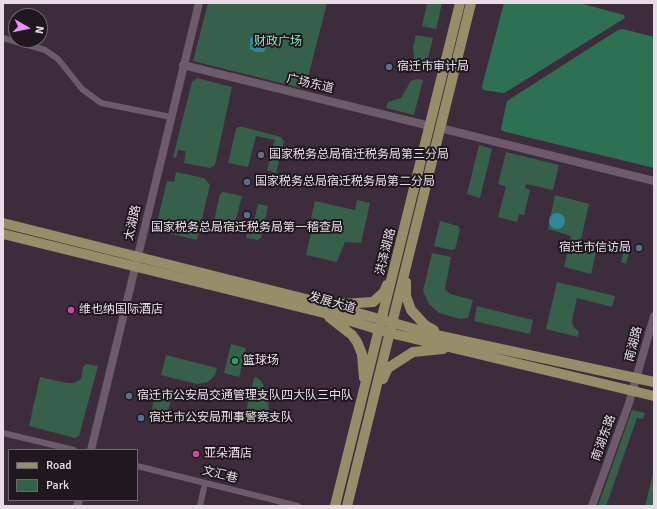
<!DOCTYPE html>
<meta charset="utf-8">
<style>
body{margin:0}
#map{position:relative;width:657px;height:509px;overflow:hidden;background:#3c2c3c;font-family:Signika,sans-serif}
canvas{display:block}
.frame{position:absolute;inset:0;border:4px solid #e8dde7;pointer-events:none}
.legend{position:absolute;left:8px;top:449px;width:130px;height:52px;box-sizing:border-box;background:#1f181f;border:1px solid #6f676f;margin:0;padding:5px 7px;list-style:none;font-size:12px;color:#e8dde7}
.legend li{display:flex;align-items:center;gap:8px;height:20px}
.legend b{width:20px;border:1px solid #6f676f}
.north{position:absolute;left:8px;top:8px;width:40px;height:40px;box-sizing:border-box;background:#1f181f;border:1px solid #6f676f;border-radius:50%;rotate:99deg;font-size:11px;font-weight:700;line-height:16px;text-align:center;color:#e8dde7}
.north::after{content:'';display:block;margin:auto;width:14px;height:18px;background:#e88eff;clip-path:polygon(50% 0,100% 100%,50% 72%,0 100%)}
</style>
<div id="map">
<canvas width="657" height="509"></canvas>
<div class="frame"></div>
<ul class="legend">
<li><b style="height:5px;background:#968e69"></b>Road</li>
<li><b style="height:11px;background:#37604b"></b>Park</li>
</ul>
<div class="north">N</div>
</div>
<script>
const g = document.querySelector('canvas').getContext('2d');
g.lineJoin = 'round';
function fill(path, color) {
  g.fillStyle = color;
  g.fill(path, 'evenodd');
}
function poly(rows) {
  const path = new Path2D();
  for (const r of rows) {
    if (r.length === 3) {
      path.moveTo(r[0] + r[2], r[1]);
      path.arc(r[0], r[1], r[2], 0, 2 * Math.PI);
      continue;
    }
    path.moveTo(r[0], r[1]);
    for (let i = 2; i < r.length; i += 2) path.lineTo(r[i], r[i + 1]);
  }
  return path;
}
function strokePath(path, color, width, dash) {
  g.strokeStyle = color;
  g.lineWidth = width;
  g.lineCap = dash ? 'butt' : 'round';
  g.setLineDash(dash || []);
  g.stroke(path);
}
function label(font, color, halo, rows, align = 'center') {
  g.font = font + ' Signika,"Noto Sans SC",sans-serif';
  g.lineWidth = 4;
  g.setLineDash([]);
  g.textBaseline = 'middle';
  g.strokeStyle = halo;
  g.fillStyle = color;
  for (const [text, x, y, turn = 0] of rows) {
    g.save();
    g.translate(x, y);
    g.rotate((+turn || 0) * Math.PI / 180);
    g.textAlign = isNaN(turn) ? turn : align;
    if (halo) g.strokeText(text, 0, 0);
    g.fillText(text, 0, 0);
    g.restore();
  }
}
const green = poly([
 [208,3,327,3,305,89,193,61],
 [427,3,442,3,436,29,422,26],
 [416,35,433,38,425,71,418,70,415,67,413,47],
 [197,78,232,87,215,165,210,168,184,163,186,151,178,150,176,158,173,157,192,82],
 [417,79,423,80,414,115,386,108,388,102,401,98,411,81],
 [238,127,243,127,281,137,284,142,276,173,267,170,275,140,256,136,248,167,228,163,236,129],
 [479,145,492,149,480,198,467,194],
 [506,152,559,165,553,190,526,184,525,188,530,190,524,215,519,214,517,222,498,217,506,187,498,184],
 [176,172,204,178,210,185,197,240,159,231,156,227,167,181,174,182],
 [223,192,242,196,232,234,212,230,220,194],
 [555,195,589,204,580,244,597,248,591,274,564,267,571,236,548,229],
 [357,200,370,203,361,243,345,242,337,262,306,255,314,219,311,218,315,201,355,210],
 [258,204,268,206,261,238,258,240,246,238,247,233,251,234],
 [440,221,458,226,460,230,455,249,452,250,434,246],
 [625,245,631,246,626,264,621,262],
 [432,253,451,257,445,289,450,294,473,300,468,318,460,319,439,313,429,304,423,291],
 [557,282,615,296,612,307,577,298,572,321,573,326,579,332,578,337,546,329],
 [477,306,533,320,530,334,474,321],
 [231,344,246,348,239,377,224,373],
 [166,355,217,368,215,375,208,382,197,384,161,375],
 [86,364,98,366,79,436,75,438,29,426,40,377,67,383,74,383,81,379,83,367],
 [256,377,261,381,268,394,269,414,266,419,245,415,254,378],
 [158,392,168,395,171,398,166,420,162,423,152,421,150,419,155,394],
 [632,410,645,413,643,419,637,418,606,506,598,506],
 [654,470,654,506,645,506]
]);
const forest = poly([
 [504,3,579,3,624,15,625,18,506,92,503,93,483,90,482,86],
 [623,29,654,37,654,168,502,131,501,129,507,101,510,99,618,30]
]);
const water = poly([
 [255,37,264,42,266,47,264,52,256,52,250,49,250,38],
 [557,221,8]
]);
const minor = poly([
 [3,38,45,50,58,59,82,89,101,103,171,117],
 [3,433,74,450],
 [137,466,298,506],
 [200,506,205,483]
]);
const tertiary = poly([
 [183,65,430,126],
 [440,128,654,181],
 [91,450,199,3],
 [77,506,79,500],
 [592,506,629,403,654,316]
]);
const primary = poly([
 [3,223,326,304,436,335,654,382],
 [3,234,324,313,390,333,654,396],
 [406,282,406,296,411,310,425,325,434,330],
 [342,304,373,302,384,292,387,285],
 [329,317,352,335,357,342,362,354,364,378],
 [383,379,388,368,413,352,443,349],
 [335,506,460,3],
 [347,506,471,3]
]);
const markers = [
 [389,67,4,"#5c6f8a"],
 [261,155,4,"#5c6f8a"],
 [247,182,4,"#5c6f8a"],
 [247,215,4,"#5c6f8a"],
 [639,248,4,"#5c6f8a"],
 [71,310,4,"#d1479c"],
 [235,361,4,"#2e9e5b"],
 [129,396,4,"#5c6f8a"],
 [141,418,4,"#5c6f8a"],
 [196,454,4,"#d1479c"]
];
const parkNames = [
 ["财政广场",278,42]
];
const poiNames = [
 ["宿迁市审计局",397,67],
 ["国家税务总局宿迁税务局第三分局",269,155],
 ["国家税务总局宿迁税务局第二分局",255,182],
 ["国家税务总局宿迁税务局第一稽查局",247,228,"center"],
 ["宿迁市信访局",631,248,"right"],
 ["维也纳国际酒店",79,310],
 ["篮球场",243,361],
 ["宿迁市公安局交通管理支队四大队三中队",137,396],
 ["宿迁市公安局刑事警察支队",149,418],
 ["亚朵酒店",204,454]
];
const streetNames = [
 ["广场东道",310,84,13],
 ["太湖路",133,223,-77],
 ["洪泽湖路",386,252,-76],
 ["发展大道",332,303,16],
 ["南湖路",634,344,-75],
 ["南湖东路",604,438,-70],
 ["文汇巷",220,475,14]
];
fill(green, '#37604b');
fill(forest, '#2e7152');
fill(water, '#308798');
strokePath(minor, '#6d5b6c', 6);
strokePath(tertiary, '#6d5b6c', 8);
strokePath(primary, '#968e69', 10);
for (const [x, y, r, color] of markers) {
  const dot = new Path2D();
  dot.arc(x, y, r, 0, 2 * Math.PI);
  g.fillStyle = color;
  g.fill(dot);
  strokePath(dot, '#1f181f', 1.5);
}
label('12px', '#85e5b5', '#1f181f', parkNames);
label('12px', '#e8dde7', '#1f181f', poiNames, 'left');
label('12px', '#e8dde7', '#1f181f', streetNames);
</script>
